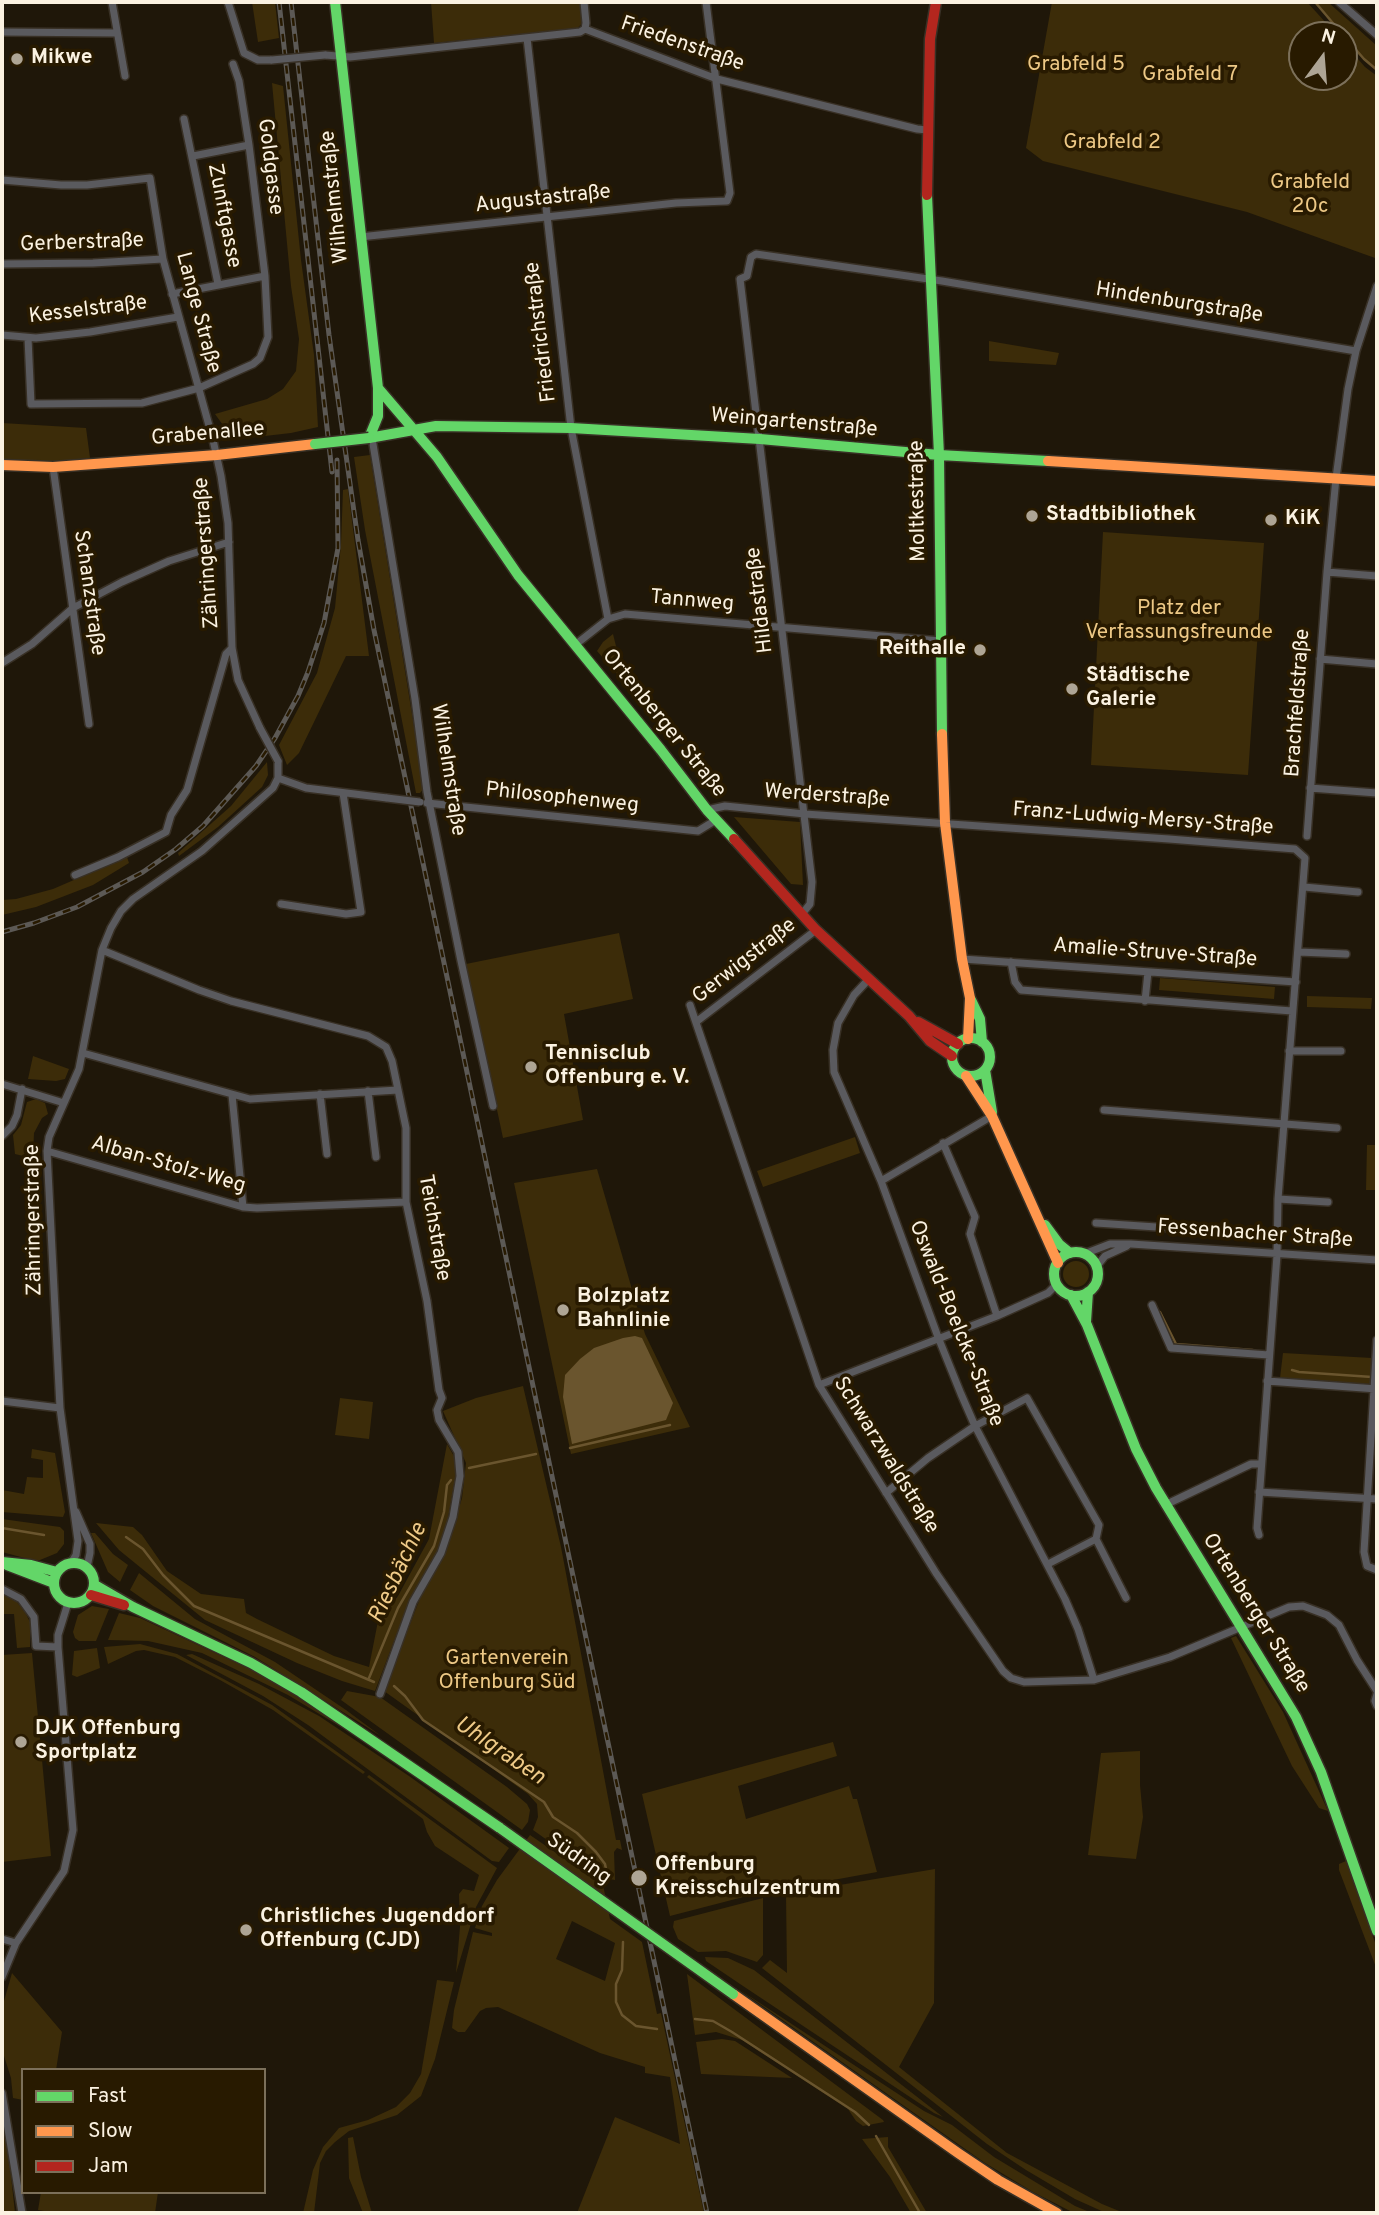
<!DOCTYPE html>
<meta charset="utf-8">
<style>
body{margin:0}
#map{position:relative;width:1379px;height:2215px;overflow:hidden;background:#1f1709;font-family:Overpass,sans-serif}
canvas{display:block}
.frame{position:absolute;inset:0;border:4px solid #fbf2e1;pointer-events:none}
.legend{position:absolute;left:21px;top:2068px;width:245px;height:126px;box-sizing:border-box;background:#281a00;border:2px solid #7c705a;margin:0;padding:9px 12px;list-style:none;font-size:21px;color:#fbf2e1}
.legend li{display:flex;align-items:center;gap:14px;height:35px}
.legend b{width:35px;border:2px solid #7c705a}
.north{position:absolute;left:1288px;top:21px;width:70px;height:70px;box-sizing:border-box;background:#281a00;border:2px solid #7c705a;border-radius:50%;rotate:16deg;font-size:19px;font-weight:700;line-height:28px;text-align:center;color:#fbf2e1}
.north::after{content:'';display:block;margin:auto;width:24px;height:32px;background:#aea595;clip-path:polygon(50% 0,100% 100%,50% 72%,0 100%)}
</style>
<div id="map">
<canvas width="1379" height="2215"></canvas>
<div class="frame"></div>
<ul class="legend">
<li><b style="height:9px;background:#63d668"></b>Fast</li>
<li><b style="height:9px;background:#ff974d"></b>Slow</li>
<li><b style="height:9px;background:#b3261e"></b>Jam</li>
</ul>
<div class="north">N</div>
</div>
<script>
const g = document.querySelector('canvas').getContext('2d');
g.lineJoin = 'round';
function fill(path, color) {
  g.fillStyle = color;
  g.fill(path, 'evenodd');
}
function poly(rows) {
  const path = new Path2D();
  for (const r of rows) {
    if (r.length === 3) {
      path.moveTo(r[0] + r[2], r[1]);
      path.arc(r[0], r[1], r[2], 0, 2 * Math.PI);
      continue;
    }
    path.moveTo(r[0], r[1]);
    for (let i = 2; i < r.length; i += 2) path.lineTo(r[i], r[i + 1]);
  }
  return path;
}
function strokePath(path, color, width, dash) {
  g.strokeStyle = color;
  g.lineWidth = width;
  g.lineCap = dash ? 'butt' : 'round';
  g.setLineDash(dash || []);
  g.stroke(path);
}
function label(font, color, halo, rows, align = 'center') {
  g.font = font + ' Overpass,sans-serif';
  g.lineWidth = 7;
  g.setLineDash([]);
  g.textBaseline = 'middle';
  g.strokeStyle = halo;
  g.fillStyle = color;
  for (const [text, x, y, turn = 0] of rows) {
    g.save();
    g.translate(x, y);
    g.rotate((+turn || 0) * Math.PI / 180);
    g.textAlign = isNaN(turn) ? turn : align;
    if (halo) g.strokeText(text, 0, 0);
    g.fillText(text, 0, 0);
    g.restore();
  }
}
const green = poly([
 [252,2,275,2,279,38,258,42],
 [431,2,581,2,583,22,577,29,434,43],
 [1052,2,1307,2,1337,35,1302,35,1302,77,1344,77,1344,43,1365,67,1377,76,1377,252,1375,258,1247,212,1043,161,1026,148],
 [1315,2,1328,2,1377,46,1377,70,1363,59],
 [272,83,283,86,301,260,314,355,318,427,291,433,230,440,229,436,236,433,235,428,225,428,215,414,267,399,283,389,296,371,299,339,291,286],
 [989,341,1059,353,1056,365,989,361],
 [2,423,86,428,90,458,52,462,2,460],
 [370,455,424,788,420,793,416,793,365,530,354,457],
 [348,489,369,656,346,656,299,753,287,765,279,745,317,673,335,608,341,544,343,490],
 [1103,532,1264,543,1248,775,1091,765],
 [613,634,625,682,624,682,597,651,603,642],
 [267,762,268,775,262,787,218,827,179,856,178,853,231,806],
 [734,817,800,822,803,885,791,884],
 [127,857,129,863,93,885,36,907,2,915,2,900,16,899,53,889],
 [619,933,633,999,564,1014,583,1120,503,1138,466,964],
 [1160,978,1275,987,1274,999,1159,990],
 [1307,996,1372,998,1371,1009,1307,1007],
 [33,1056,69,1069,65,1079,56,1081,28,1079],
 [36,1099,45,1103,48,1114,42,1118,34,1133,33,1155,27,1157,15,1154,13,1135,21,1125,27,1102],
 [855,1137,860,1153,763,1187,757,1171],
 [1367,1145,1377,1145,1377,1190,1366,1190],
 [597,1169,645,1334,690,1427,571,1454,514,1183],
 [1076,1274,13],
 [1283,1353,1372,1358,1370,1384,1280,1378],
 [523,1386,561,1547,616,1840,620,1840,622,1850,617,1848,614,1852,615,1880,599,1877,533,1830,538,1817,537,1804,528,1794,384,1691,426,1583,440,1562,450,1539,462,1498,466,1463,443,1411,476,1398],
 [340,1398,373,1402,369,1439,335,1435],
 [447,1444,455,1458,456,1473,447,1524,436,1556,410,1599,375,1691,342,1681,297,1663,205,1620,119,1550,96,1523,133,1527,142,1535,167,1571,201,1594,244,1599,246,1613,257,1619,334,1656,369,1667,379,1616,384,1614,398,1596,429,1539],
 [32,1449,55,1453,65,1512,63,1517,2,1512,2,1490,24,1494,27,1477,43,1478,43,1460,31,1458],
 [2,1519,60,1527,64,1531,64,1544,57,1553,40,1560,32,1560,2,1552],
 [91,1533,95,1533,113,1554,128,1565,120,1582,108,1572],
 [139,1573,195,1619,275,1662,346,1710,381,1736,255,1657,153,1606,130,1590],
 [2,1594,17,1602,25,1612,30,1622,30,1647,17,1648,14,1614,2,1614],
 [92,1606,109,1609,96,1641,79,1641,75,1638,73,1632,78,1615],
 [119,1613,140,1618,250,1669,320,1709,384,1753,288,1695,202,1653,148,1641,108,1640],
 [1236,1636,1283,1712,1328,1811,1319,1808,1292,1766,1231,1638],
 [140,1644,177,1654,272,1705,365,1772,363,1774,273,1710,220,1680,175,1657,144,1650,136,1651,108,1664,104,1647],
 [97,1648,100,1668,77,1677,72,1675,74,1651],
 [32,1653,51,1856,2,1862,2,1655],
 [192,1654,259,1684,319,1716,409,1776,509,1848,499,1862,492,1861,308,1725,263,1696,186,1655],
 [347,1691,380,1697,507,1787,527,1804,530,1810,528,1822,522,1830,341,1700],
 [833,1742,837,1756,738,1786,746,1819,849,1786,853,1799,857,1799,877,1872,751,1895,670,1916,642,1794],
 [1140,1751,1140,1785,1143,1817,1136,1859,1088,1855,1101,1753],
 [369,1775,497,1868,476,1907,456,1973,460,1927,459,1894,463,1889,474,1891,479,1875,435,1846,427,1832,423,1819,367,1777],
 [530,1835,603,1885,610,1919,642,1942,657,2014,661,2013,704,2213,577,2213,615,2117,680,2144,670,2077,645,2073,645,2067,600,2053,498,2007,486,2008,480,2011,465,2032,458,2032,452,2028,454,2010,473,1932,492,1936,492,1933,475,1928,482,1906,497,1880],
 [572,1921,615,1943,605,1981,556,1959],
 [1346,1861,1377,1948,1377,1970,1339,1870,1339,1864],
 [935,1869,934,2003,899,2067,1007,2153,1102,2204,1124,2213,1106,2213,1075,2199,1026,2170,987,2144,762,1968,770,1960,787,1973,786,1894],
 [763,1898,763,1955,757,1962,726,1951,698,1952,678,1939,673,1927,674,1921],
 [705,1957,728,1958,754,1970,943,2117,934,2113,740,1984,706,1961],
 [12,1973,62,2032,56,2070,23,2070,23,2100,13,2098,11,2078,4,2056,2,2008],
 [687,1974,883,2120,884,2122,863,2126,856,2121,848,2109,742,2040,716,2032,695,2035],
 [437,1980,454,1982,435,2059,421,2096,397,2115,349,2131,335,2142,326,2151,320,2163,314,2213,303,2213,313,2170,323,2147,339,2128,368,2120,396,2107,410,2093,421,2074],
 [737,1988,924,2111,952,2125,994,2157,1075,2206,1092,2213,1074,2213,1033,2192,985,2163],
 [722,2039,735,2041,792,2078,701,2074,696,2042],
 [2,2121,10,2167,15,2213,2,2213],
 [353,2137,361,2177,372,2213,363,2213,349,2178,348,2138],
 [888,2137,888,2147,927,2213,911,2213,890,2177,862,2139],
 [41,2192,158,2192,155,2213,56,2213,38,2210]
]);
const water = poly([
 [635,1336,642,1338,673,1403,666,1420,572,1444,563,1397,565,1375,580,1359,594,1348,623,1338]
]);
const stream = poly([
 [1315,2,1343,35],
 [1344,36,1364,59,1377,70],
 [1160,1312,1176,1344,1253,1350],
 [1292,1370,1299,1372,1372,1377],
 [570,1448,670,1425],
 [469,1468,536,1454],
 [2,1528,44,1535],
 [126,1537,143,1549,163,1575,194,1606,374,1682],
 [369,1678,398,1608,434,1546,444,1512,447,1485,451,1480],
 [394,1686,405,1696,423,1720,544,1802,553,1817,577,1833,596,1852,605,1864,608,1880],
 [623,1942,622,1970,616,1984,616,2002,622,2015,636,2026,657,2029],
 [695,2019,713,2021,732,2032,855,2112,869,2125],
 [876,2136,920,2213]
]);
const street = poly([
 [112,2,125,76],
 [228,2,244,53,258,60,272,60],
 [584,2,586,23,585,29],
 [1339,2,1377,35],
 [2,32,117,33],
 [527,38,571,428,608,619],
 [325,55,350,57,580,32,585,29,717,79,917,129,927,130],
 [184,119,218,284],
 [193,156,249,145],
 [2,180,61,185,87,185,150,178,163,259,213,440,221,476,228,523,232,648,238,680,260,728],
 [360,237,676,203,727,201,730,193,706,2],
 [2,264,93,263,163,259],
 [172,294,265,276],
 [2,335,36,338,90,332,178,317],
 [28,338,31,404,142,403,199,388,253,364,260,358,268,337,265,276,249,145,239,81,233,64],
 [372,438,415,699,427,792,461,961,493,1106],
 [53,467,89,724],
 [1327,572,1377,576],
 [575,645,608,619,625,614,941,641],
 [1320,659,1377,664],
 [2,663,32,644,73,608,122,582,169,561,229,542],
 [278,778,306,788,387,798],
 [1310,788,1377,793],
 [427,803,698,831,716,820],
 [707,810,725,806,805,814,1169,839,1295,849,1305,858,1278,1199,1277,1255,1257,1528,1259,1535],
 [1307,836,1327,572,1336,478,1348,389,1356,351,1377,286],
 [75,875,118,857,166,832,171,815,187,790,226,654,232,648],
 [1304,887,1358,892],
 [281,904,346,914,361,912,343,793],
 [802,914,810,904,812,882,740,279,747,276,751,257,756,254,942,281,1356,351],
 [102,950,199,990,231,1001,368,1036,386,1047,392,1061,406,1128,406,1202,427,1301,439,1390,442,1398,437,1410,439,1420,458,1452,460,1476,453,1517,441,1553,413,1602,380,1694],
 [1299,952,1346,954],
 [962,959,1296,982],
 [1011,962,1015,982,1021,990,1292,1011],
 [868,980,854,995,838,1023,833,1050,834,1072,881,1181,938,1337,961,1394,975,1426,1065,1599,1078,1629,1094,1680],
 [1145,1001,1148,972],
 [690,1005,819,1385,936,1573,1003,1671,1011,1678,1024,1682,1094,1680,1170,1657,1289,1607,1303,1606,1327,1615,1339,1625,1357,1660,1377,1691],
 [696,1022,816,930],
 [1289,1051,1341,1051],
 [83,1053,250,1099,398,1090],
 [2,1084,64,1103],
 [368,1091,376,1157],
 [320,1094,327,1154],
 [232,1095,243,1207],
 [1104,1110,1337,1128],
 [2,1136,12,1126,17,1115,22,1089],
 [943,1143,975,1217,970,1234,997,1316],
 [47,1151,243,1207,257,1208,406,1202],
 [881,1181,992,1116],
 [1278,1199,1328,1202],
 [1096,1223,1277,1235],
 [1084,1254,1110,1244,1131,1244,1377,1260],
 [1097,1266,1105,1256,1127,1246],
 [1152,1305,1171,1348,1269,1355],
 [1377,1340,1364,1552,1367,1566,1377,1570],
 [1267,1381,1377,1389],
 [819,1385,997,1316,1048,1293,1057,1284],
 [2,1401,60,1408],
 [1259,1492,1377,1499],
 [886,1493,928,1458,975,1426,1027,1398,1099,1525,1096,1539,1048,1564],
 [1165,1505,1251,1464,1261,1464],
 [76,1512,90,1544,90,1553,87,1567],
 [1096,1539,1126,1598],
 [71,1563,76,1555,78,1541,60,1408,47,1151,49,1137,79,1069,102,950,111,928,121,911,133,899,202,851,273,788,278,778,278,761],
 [2,1589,21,1599,34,1617,36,1646,58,1647],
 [1377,1694,1375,1701,1377,1706],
 [2,1939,16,1943],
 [2,1977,16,1943,64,1871,73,1830,58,1647,58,1635,68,1603],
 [2,2093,22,2213]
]);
const fast = poly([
 [335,2,378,388,378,416,369,438],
 [927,195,939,455,942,734],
 [378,388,437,457,518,575,661,750,707,810,734,839],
 [369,438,436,426,571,428,760,439,939,455,1048,461],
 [971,1000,980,1019,982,1042],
 [971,1057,19],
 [985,1070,992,1112],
 [1045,1225,1059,1244,1070,1253],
 [1076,1274,22],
 [1071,1295,1087,1325,1136,1449,1156,1488,1296,1717,1321,1772,1377,1931],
 [1086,1322,1088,1292],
 [2,1562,31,1565,57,1572],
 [74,1583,20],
 [7,1565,54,1583],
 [95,1585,133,1607,251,1663,301,1692,500,1828]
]);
const slow = poly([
 [1048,461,1377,481],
 [2,465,53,467,217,455,315,444],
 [942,734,945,823,962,959,970,998,968,1039],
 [966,1076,992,1116,1058,1263],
 [733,1994,958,2153,998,2180,1057,2213]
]);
const jam = poly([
 [927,195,930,39,936,2],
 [734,839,816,930,909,1016,930,1041,952,1056],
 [918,1022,958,1044],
 [91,1595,124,1605]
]);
const rail = poly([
 [279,2,332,472],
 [291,2,329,335,358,540,374,630,707,2213],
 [2,932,34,923,77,907,143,872,176,849,203,826,256,766,275,738,298,696,308,672,324,623,338,548,337,460]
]);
const streetBridge = poly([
 [272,60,325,55],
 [260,728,278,761],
 [387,798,420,802]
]);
const fastBridge = poly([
 [315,444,369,438],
 [500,1828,733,1994]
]);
const markers = [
 [17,59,7,"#aea595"],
 [1032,516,7,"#aea595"],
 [1271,520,7,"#aea595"],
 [980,650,7,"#aea595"],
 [1072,689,7,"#aea595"],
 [531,1067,7,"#aea595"],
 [563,1310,7,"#aea595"],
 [21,1742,7,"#aea595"],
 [639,1878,9,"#aea595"],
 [246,1930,7,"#aea595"]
];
const streetNames = [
 ["Friedenstraße",682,45,19],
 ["Goldgasse",269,167,83],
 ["Wilhelmstraße",336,197,-96],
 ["Augustastraße",543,200,-6],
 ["Zunftgasse",223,216,79],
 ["Gerberstraße",82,244,-2],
 ["Hindenburgstraße",1179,304,9],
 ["Kesselstraße",88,311,-7],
 ["Lange Straße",197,313,75],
 ["Friedrichstraße",542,332,-97],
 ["Weingartenstraße",794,424,5],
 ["Grabenallee",208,435,-5],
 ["Moltkestraße",919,501,-91],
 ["Zähringerstraße",208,553,-94],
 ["Schanzstraße",88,593,82],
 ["Hildastraße",761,600,-97],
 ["Tannweg",692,602,5],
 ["Brachfeldstraße",1299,703,-86],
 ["Ortenberger Straße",663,724,51],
 ["Wilhelmstraße",447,770,81],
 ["Werderstraße",827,797,4],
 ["Philosophenweg",562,799,6],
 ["Franz-Ludwig-Mersy-Straße",1143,820,4],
 ["Amalie-Struve-Straße",1155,954,4],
 ["Gerwigstraße",745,962,-38],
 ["Alban-Stolz-Weg",168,1166,16],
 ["Zähringerstraße",35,1220,-91],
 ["Teichstraße",433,1228,80],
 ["Fessenbacher Straße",1255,1235,4],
 ["Oswald-Boelcke-Straße",955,1324,68],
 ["Schwarzwaldstraße",885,1456,58],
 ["Ortenberger Straße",1255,1614,58],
 ["Südring",578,1860,35]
];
const poiNames = [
 ["Mikwe",31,59],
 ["Stadtbibliothek",1046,516],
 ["KiK",1285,520],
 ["Reithalle",966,650,"right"],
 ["Städtische",1086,677],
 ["Galerie",1086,701],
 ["Tennisclub",545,1055],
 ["Offenburg e. V.",545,1079],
 ["Bolzplatz",577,1298],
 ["Bahnlinie",577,1322],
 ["DJK Offenburg",35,1730],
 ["Sportplatz",35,1754],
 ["Offenburg",655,1866],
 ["Kreisschulzentrum",655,1890],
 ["Christliches Jugenddorf",260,1918],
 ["Offenburg (CJD)",260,1942]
];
const parkNames = [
 ["Grabfeld 5",1076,66],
 ["Grabfeld 7",1190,76],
 ["Grabfeld 2",1112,144],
 ["Grabfeld",1310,184],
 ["20c",1310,208],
 ["Platz der",1179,610],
 ["Verfassungsfreunde",1179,634],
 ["Gartenverein",507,1660],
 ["Offenburg Süd",507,1684]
];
const waterNames = [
 ["Riesbächle",399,1574,-65],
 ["Uhlgraben",499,1752,34]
];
fill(green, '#3c2c09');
fill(water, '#6a552e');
strokePath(stream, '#6a552e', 2.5);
strokePath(street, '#383025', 10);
strokePath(fast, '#383025', 13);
strokePath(slow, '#383025', 13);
strokePath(jam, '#383025', 13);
strokePath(street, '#5a5a5e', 7);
strokePath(fast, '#63d668', 10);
strokePath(slow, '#ff974d', 10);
strokePath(jam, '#b3261e', 10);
strokePath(rail, '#5c5955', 5);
strokePath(rail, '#281a00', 2.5, [8]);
strokePath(streetBridge, '#383025', 10, []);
strokePath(fastBridge, '#383025', 13, []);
strokePath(streetBridge, '#5a5a5e', 7);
strokePath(fastBridge, '#63d668', 10);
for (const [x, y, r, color] of markers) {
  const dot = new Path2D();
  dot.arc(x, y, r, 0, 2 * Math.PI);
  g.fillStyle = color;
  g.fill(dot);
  strokePath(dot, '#281a00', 2.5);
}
label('21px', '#fbf2e1', '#281a00', streetNames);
label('bold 21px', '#fbf2e1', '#281a00', poiNames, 'left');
label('21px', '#edc885', '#281a00', parkNames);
label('italic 23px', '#efca87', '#281a00', waterNames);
</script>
